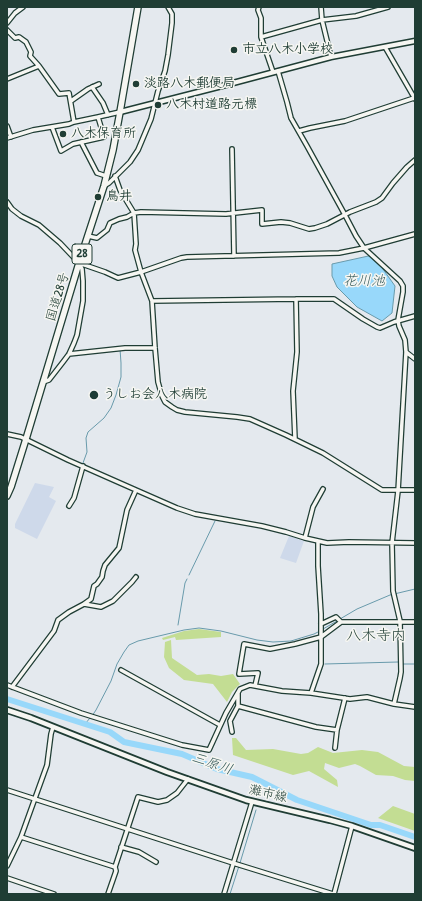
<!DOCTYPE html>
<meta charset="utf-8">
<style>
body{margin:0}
#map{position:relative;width:422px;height:901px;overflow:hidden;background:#e4e9ee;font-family:"Patrick Hand",sans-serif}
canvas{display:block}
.frame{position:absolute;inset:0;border:8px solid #1f3d34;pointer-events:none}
</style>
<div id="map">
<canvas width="422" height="901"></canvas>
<div class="frame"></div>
</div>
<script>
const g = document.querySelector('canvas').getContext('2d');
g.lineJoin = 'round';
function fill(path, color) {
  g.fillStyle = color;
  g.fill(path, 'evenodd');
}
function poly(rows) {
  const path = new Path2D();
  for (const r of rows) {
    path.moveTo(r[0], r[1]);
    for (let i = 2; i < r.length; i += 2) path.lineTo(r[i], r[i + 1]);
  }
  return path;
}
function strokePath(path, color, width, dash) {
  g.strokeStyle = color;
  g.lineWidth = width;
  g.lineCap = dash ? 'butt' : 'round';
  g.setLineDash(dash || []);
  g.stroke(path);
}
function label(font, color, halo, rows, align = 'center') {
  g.font = font + ' "Patrick Hand","Klee One",sans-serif';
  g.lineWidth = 3;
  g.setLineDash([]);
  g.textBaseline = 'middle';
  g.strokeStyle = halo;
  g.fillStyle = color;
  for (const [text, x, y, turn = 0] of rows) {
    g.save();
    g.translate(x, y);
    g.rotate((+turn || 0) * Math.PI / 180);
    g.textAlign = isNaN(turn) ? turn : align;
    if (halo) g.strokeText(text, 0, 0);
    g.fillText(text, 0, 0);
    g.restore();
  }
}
const built = poly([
 [35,483,54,487,49,497,56,501,37,539,15,528,15,524],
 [289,536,304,541,296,563,280,558]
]);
const green = poly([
 [199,629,221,632,221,637,176,640,175,637,163,640,162,638,184,631],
 [171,640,172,658,197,675,209,674,221,676,233,674,240,684,232,692,227,702,213,684,184,680,169,668,164,657,165,642],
 [232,738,236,738,246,750,273,749,301,754,308,753,318,747,333,753,362,750,378,752,404,766,415,767,415,781,405,780,393,776,376,775,360,766,355,764,339,768,325,763,324,769,337,780,338,787,309,771,293,775,233,755],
 [393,806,415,814,415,831,378,818]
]);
const water = poly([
 [373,255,395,286,392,313,382,321,357,307,337,287,332,276,332,264,373,255]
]);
const stream = poly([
 [83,463,87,452,86,438,88,432,104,418,111,408,116,395,121,377,121,363,120,349],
 [189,575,215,521],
 [340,619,357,609,390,595,415,589],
 [178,625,185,583,187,579],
 [323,629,337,621],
 [325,664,398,662],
 [402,664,415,664],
 [92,716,96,710,111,681,117,664,124,652,129,645,138,641,184,630,199,628,221,631,257,640,273,642,291,641,314,634,320,631],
 [85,724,90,718],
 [240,863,256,810],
 [230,894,239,866]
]);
const river = poly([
 [7,699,110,732,124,742,182,754,217,769,252,777,297,800,371,825,380,825,415,837]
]);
const minor = poly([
 [259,7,258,10,261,18,261,37,273,72],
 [321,7,322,20,331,57],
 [7,23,15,13,23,7],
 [7,30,15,38,19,37,26,42,31,52,30,56,39,66,59,94,69,93,74,122],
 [261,37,322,20,356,16,388,7],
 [385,47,415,99],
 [278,71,287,102,291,118,307,146,345,215,356,236,364,248,400,281,403,286,403,292,398,320,399,326,405,340,406,352,398,491,392,543,393,591,400,621,401,672,400,678,394,704],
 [7,79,39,66],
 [92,87,103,103,108,115],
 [71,101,88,89,99,84],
 [7,126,11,137],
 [52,127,61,151,73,144,104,137,98,117],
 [299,131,310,128,345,121,414,98],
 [7,138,33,130,69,124,74,122,98,117,120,112],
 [81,142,97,173,106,176],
 [232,149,234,256],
 [115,176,120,190,134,213,136,244,135,250,141,272,152,301,155,348,158,382,162,396,165,402,172,407,177,410,185,412,237,417,250,419,286,435,323,453,382,490,415,490],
 [104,186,109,183,130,162,138,150,151,119,158,91,165,71,168,55,172,23,172,14,168,7],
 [7,202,12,209,21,216,39,225,60,243,79,263,82,269,83,281,83,301,77,335,74,343,69,354,63,362,49,380,43,382],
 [88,236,97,238,107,230,110,223,119,219,127,217,134,213,141,212,226,214,262,210,262,224,281,222,290,223,309,229,315,228,327,224,350,212,376,202,382,198,393,183,407,167,415,160],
 [79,263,105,272,118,278,141,272,181,258,187,257,339,253,364,248,415,234],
 [152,301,296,299,334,299,363,319,377,327,380,328,394,322,415,316],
 [406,352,415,359],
 [69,354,125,348,155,348],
 [7,434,21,437,68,460,136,490,177,508,195,514,262,526,286,532,305,538,327,543,349,542,415,543],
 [295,439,293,391,297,352,296,299],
 [69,506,74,498,83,466],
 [305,538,313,507,323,489],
 [84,604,101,607,113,601,132,582,136,577],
 [321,624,336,617,341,622],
 [121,670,220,725],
 [7,685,81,713,182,745,209,750,226,713,240,689,250,685,282,691,311,693,350,699,367,697,394,704,415,707],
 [255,686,258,673,239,674,244,644,270,649,295,644,321,637,341,622,415,622],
 [12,687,54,631,58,620,69,612,84,604,91,599,94,586,97,584,102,577,103,571,105,565,119,548,127,510,136,490],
 [311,693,321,664,321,614,318,566,318,541],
 [238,706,316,727,337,730],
 [232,732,230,721,238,706,238,693],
 [335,748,337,730,345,698],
 [7,790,233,863,333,894],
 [21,837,115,867],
 [121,847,139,852,156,862],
 [7,866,21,837,47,765,51,734,53,727],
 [7,878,54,894],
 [108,894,116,871,115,867,138,797,158,802,167,800,177,793,188,779],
 [224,894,252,802],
 [334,894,352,826]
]);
const tertiary = poly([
 [120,112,218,87,331,57,415,41]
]);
const secondary = poly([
 [7,710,31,718,167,772,246,800,330,820,352,826,415,848]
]);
const trunk = poly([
 [7,496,11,487,26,439,79,263,104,186,113,150,120,112,138,7]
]);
const markers = [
 [234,50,4,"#1f3d34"],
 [136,84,4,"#1f3d34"],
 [158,105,4,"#1f3d34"],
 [63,134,4,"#1f3d34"],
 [98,197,4,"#1f3d34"],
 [94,395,5,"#1f3d34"]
];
const shields = [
 [82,254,20]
];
const shieldNames = [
 ["28",82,254]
];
const poiNames = [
 ["市立八木小学校",242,50],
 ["淡路八木郵便局",144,84],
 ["八木村道路元標",166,105],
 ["八木保育所",71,134],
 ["鳥井",106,197],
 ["うしお会八木病院",103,395]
];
const streetNames = [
 ["国道28号",58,297,-73],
 ["灘市線",268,794,13]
];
const waterNames = [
 ["花川池",364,281],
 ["三原川",212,764,19]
];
const quarterNames = [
 ["八木寺内",376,636]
];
fill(built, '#ced9ea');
fill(green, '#c3dd93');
fill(water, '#98d8fa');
strokePath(water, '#689aab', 1);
strokePath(stream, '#689aab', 1);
strokePath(river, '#98d8fa', 6);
strokePath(minor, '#1f3d34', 6);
strokePath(tertiary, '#1f3d34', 7);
strokePath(secondary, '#1f3d34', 8);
strokePath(trunk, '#1f3d34', 8);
strokePath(minor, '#f6f6f2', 3.5);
strokePath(tertiary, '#f6f6f2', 4);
strokePath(secondary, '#f6f6f2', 4.5);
strokePath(trunk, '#f6f6f2', 5.5);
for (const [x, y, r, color] of markers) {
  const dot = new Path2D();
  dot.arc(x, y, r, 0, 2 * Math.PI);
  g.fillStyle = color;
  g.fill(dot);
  strokePath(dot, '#f6f6f2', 1.5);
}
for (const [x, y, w] of shields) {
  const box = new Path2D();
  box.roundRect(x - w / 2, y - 10, w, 20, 3);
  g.fillStyle = '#f6f6f2';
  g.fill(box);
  strokePath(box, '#1f3d34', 1);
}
label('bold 12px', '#1f3d34', null, shieldNames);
label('bold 13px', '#1f3d34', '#f6f6f2', poiNames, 'left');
label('13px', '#1f3d34', '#f6f6f2', streetNames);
label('italic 14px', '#375c5c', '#f6f6f2', waterNames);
label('15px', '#1f3d34', '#f6f6f2', quarterNames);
</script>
